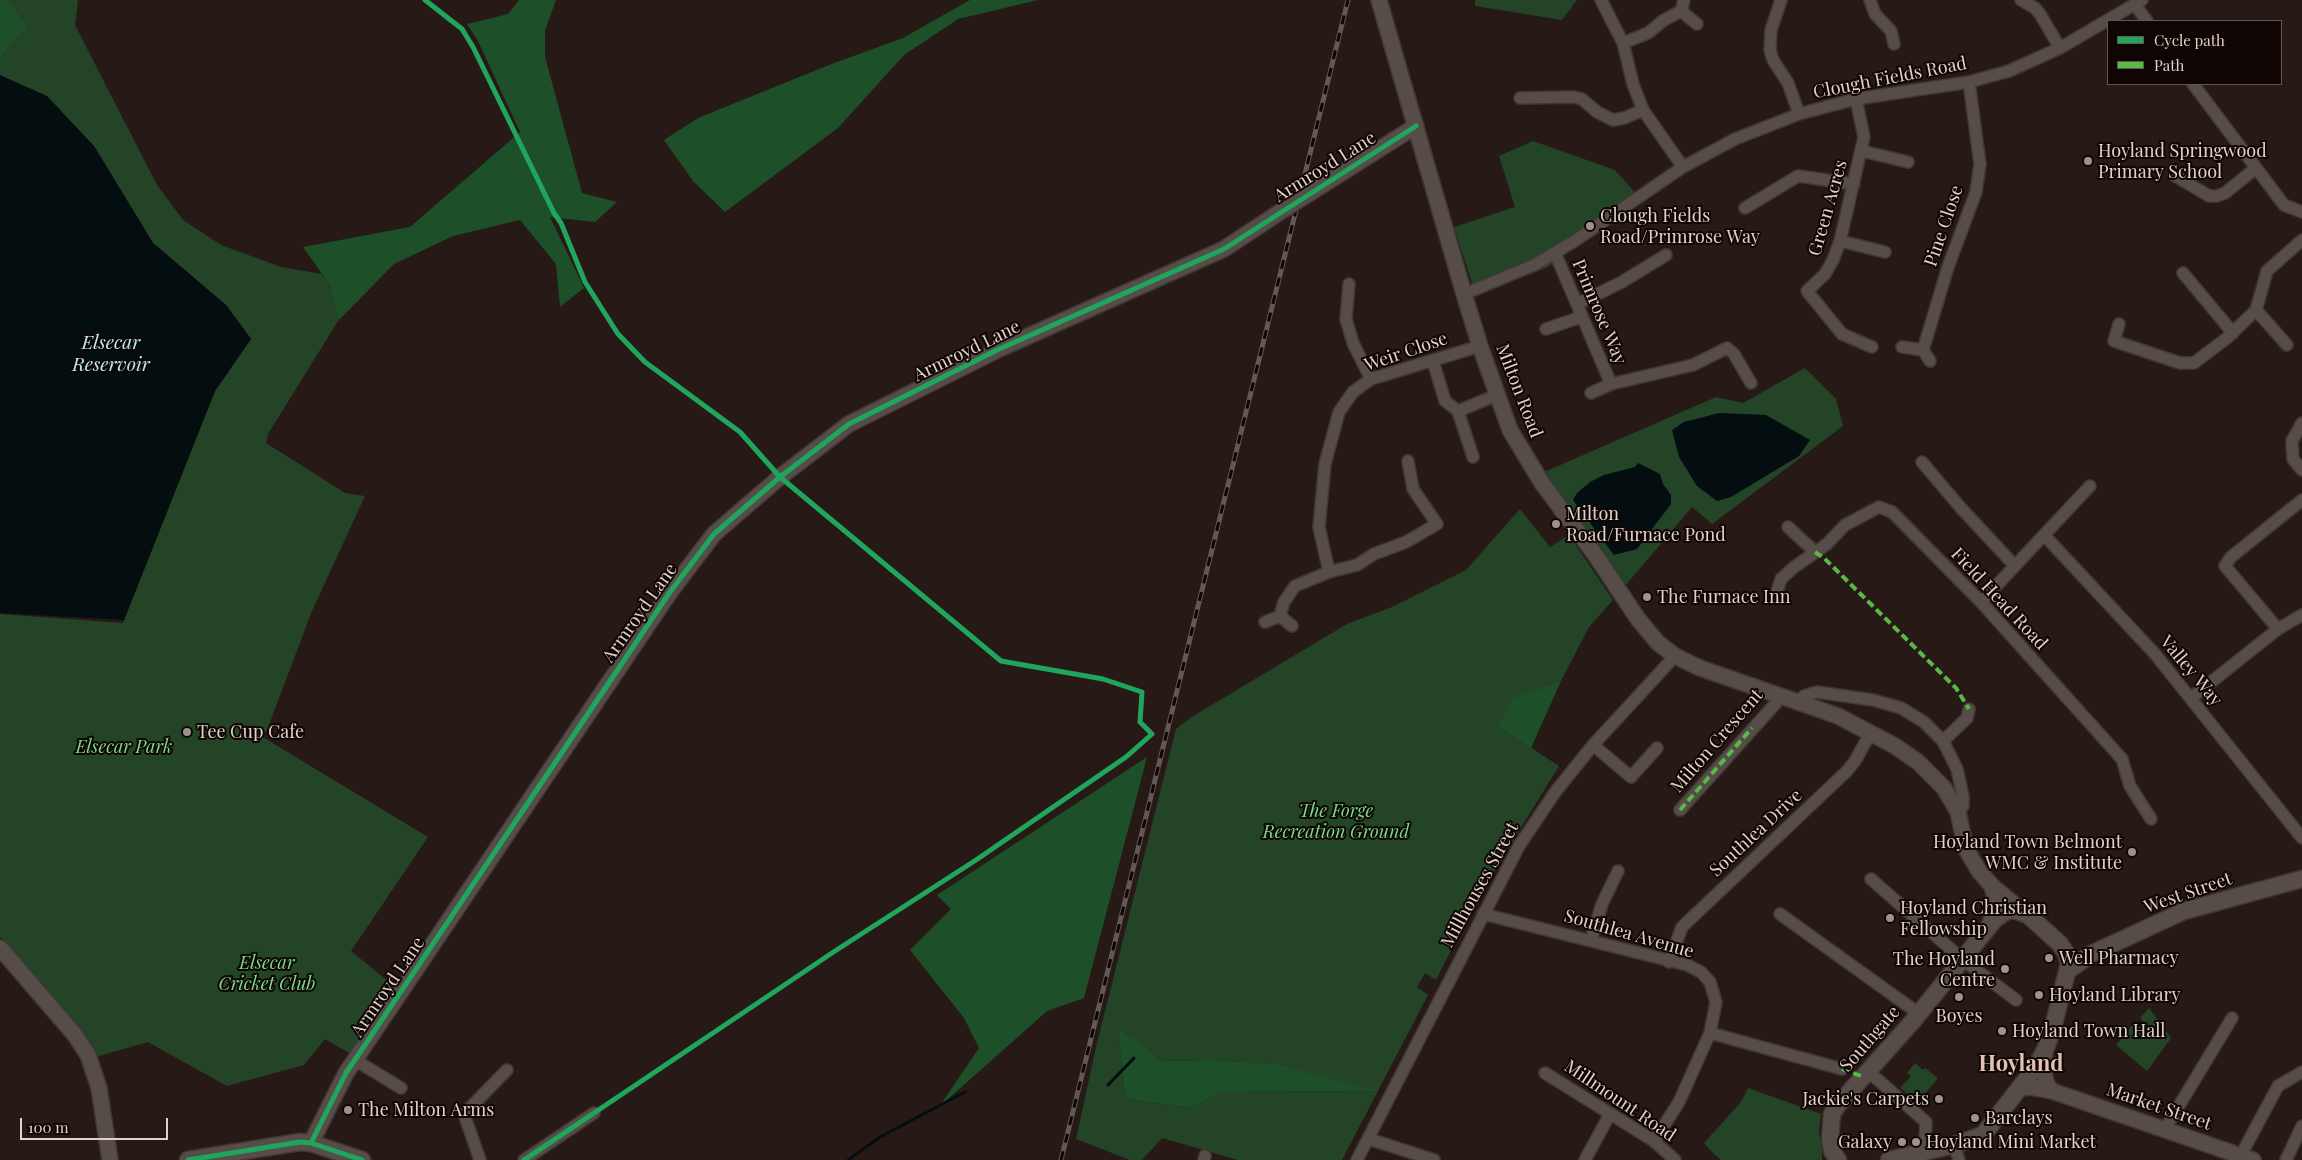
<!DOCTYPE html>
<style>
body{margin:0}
#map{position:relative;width:2302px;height:1160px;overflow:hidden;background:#271a16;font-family:"Playfair Display",serif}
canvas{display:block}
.legend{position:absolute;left:2107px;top:20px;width:175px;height:65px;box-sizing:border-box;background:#0f0603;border:1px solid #635753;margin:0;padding:6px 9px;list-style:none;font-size:15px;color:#e1d1cb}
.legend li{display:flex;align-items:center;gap:10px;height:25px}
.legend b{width:25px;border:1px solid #635753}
.scale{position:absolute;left:20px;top:1118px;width:148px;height:22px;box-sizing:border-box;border:2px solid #e1d1cb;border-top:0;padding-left:6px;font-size:15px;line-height:18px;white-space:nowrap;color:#e1d1cb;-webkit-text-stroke:4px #0f0603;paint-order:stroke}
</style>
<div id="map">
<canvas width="2302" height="1160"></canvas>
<ul class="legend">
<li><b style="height:6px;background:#20a55d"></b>Cycle path</li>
<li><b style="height:6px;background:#58b947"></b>Path</li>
</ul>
<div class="scale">100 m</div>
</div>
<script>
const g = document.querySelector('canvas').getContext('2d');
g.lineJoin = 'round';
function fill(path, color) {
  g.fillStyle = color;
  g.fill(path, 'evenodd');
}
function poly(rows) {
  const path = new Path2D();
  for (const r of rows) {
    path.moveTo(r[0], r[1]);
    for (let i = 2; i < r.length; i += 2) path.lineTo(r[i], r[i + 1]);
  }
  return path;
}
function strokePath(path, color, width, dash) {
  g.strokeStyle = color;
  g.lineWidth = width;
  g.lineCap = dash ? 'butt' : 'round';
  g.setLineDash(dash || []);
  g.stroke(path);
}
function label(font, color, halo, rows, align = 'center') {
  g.font = font + ' "Playfair Display",serif';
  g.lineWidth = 4;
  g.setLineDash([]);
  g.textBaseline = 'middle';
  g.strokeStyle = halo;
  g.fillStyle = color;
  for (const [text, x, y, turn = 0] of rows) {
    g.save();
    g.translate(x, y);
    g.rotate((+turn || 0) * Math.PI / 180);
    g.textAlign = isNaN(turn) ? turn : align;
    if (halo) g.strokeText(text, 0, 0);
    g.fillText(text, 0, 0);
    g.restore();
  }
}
const green = poly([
 [9,0,78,0,75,25,157,185,183,220,221,245,281,267,322,274,330,285,338,321,268,434,266,443,345,493,365,496,312,611,267,730,261,736,428,837,351,951,395,987,349,1053,325,1039,304,1065,227,1086,148,1042,96,1057,84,1036,0,937,0,614,123,623,215,391,251,339,226,305,153,243,94,146,0,75,0,57,28,27],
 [1475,0,1577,0,1562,20,1475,6],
 [1533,141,1615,170,1641,199,1546,268,1476,295,1454,227,1515,207,1499,156],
 [1805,368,1836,399,1843,426,1712,524,1692,507,1625,586,1542,473,1716,397,1743,403],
 [1520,509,1550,547,1569,535,1613,600,1589,627,1561,681,1514,698,1498,726,1559,766,1474,904,1436,980,1425,973,1417,987,1428,995,1342,1160,1238,1160,1162,1138,1142,1160,1130,1160,1076,1139,1096,1047,1176,729,1190,718,1347,624,1392,607,1466,570],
 [1118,1029,1137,1039,1161,1061,1206,1060,1276,1064,1376,1091,1221,1092,1191,1108,1125,1099],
 [2149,1008,2171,1038,2147,1071,2116,1045,2135,1022,2142,1028,2146,1024,2140,1018],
 [1915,1063,1923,1070,1925,1068,1938,1078,1918,1102,1900,1088,1911,1076,1907,1073],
 [1748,1088,1821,1114,1819,1132,1822,1148,1822,1160,1721,1160,1714,1154,1704,1143,1741,1102]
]);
const forest = poly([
 [0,0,9,0,28,27,0,57],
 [519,0,556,0,545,30,545,57,582,193,617,202,595,222,550,217,584,288,560,307,556,264,520,220,453,236,394,264,338,321,330,285,303,247,410,227,520,132,478,41,467,24,508,14],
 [970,0,1038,0,958,19,904,55,838,128,725,212,693,181,664,140,698,118,829,65,903,38],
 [1561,681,1531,748,1498,726,1513,698],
 [1147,757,1084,998,1047,1011,939,1107,979,1048,964,1018,910,950,951,909,937,895],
 [1118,1029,1137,1039,1161,1061,1210,1060,1276,1064,1379,1091,1221,1092,1191,1108,1125,1099]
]);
const water = poly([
 [0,75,47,96,94,146,153,243,226,305,251,339,215,391,124,620,0,613],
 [1719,413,1766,415,1810,440,1799,456,1731,497,1717,501,1697,486,1679,457,1672,430,1684,422],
 [1638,463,1660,474,1663,484,1671,495,1671,504,1637,549,1614,555,1573,500,1577,493,1590,482,1604,475,1635,467]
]);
const stream = poly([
 [1108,1085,1134,1058],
 [848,1160,880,1137,965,1092]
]);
const minor = poly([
 [1601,0,1623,43,1633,84,1643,110,1683,167],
 [1781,0,1771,30,1770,50,1773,60,1788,83,1799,114],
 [1870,0,1875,14,1891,31,1894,44],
 [2021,0,2035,8,2040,14,2060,48],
 [2135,5,2147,21],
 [1681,11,1697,24],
 [1623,43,1648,33,1664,20,1681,11,1684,0],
 [2193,84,2284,205,2302,212],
 [1520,98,1574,97,1582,99,1597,112,1613,120,1624,118,1643,110],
 [1856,99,1864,137,1840,241,1833,260,1825,274,1807,291,1842,334,1872,347],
 [1862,151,1908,162],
 [2174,175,2209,196,2217,196,2225,193,2256,168],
 [1745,208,1798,176,1854,184],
 [1840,241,1885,252],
 [1555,253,1611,384],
 [2183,273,2233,333],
 [1349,284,1346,319,1353,343,1371,379],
 [1464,294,1534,265,1573,242,1683,167,1735,139,1799,114,1856,99,1969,82,2009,71,2060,48,2142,0],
 [1577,304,1622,282,1666,255],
 [2256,310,2287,345],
 [2119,324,2114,341,2180,363,2194,363,2227,338,2256,310,2267,271,2302,240],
 [1546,329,1581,317],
 [1902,347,1923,350,1930,361],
 [1923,350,1948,267,1976,192,1980,164,1969,82],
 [1433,361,1445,401,1458,411,1497,395],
 [1591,393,1611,384,1693,365,1727,348,1734,354,1751,383],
 [1458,411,1473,457],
 [2302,423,2292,441,2293,459,2302,470],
 [1922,462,1960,507,2015,566],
 [1788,527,1815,552],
 [2044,535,2155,654,2302,838],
 [1329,572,1319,527,1325,464,1339,412,1353,392,1371,379,1480,346],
 [1776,595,1781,579,1793,568,1827,544,1845,525,1879,507,1892,512,1981,602,2122,759,2130,786,2151,819],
 [1981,602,2090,486],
 [1280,616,1292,626],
 [1265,622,1280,616,1284,602,1295,586,1329,572,1357,565,1374,554,1406,542,1437,524,1413,489,1408,461],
 [2278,629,2225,566,2231,557,2302,500],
 [2191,698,2278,629,2302,615],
 [1799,701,1804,696,1817,692,1873,700,1901,708,1924,722,1943,741,1957,769,1963,796,1963,806,1958,812],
 [1943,741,1967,718,1969,709],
 [1593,745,1631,777,1657,748],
 [1680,810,1776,703,1780,694],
 [1871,879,1962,959,2016,1000],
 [1483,914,1687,965,1701,972,1710,982,1716,1002,1710,1033,1679,1102,1654,1141],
 [1780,914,1918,1013],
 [1591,940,1602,904,1618,871],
 [1669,962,1682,927,1847,771,1855,761,1871,732],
 [1710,1033,1842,1069],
 [355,1060,401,1088],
 [1869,1072,1926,1122,1924,1153],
 [1545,1073,1654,1141,1675,1160],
 [2165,1129,2232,1018],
 [1369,1139,1434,1160],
 [1954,1145,1959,1160],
 [2241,1155,2278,1086,2302,1072],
 [480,1160,464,1114,507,1070],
 [524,1160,594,1113],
 [1204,1160,1205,1156],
 [1357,1160,1519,846,1556,791,1593,745,1675,656],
 [1585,1160,1610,1114],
 [2286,1160,2302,1126]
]);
const tertiary = poly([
 [1379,0,1464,294,1480,346,1510,430,1542,483,1596,556,1638,619,1658,643,1675,656,1700,668,1838,716,1895,746,1918,762,1944,788,1958,812,1966,849,1979,871,1992,886,2027,915],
 [1310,193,1416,126],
 [1990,924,1996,901,1992,886],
 [0,948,75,1035,88,1055,99,1088,110,1160],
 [2045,1052,2043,1070,2047,1085,2052,1091],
 [2021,1088,2030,1087,2052,1091,2253,1160],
 [311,1143,346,1073,670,592,714,534,780,477,849,424,997,350,1224,249,1277,214]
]);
const secondary = poly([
 [2069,970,2091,954,2184,911,2302,879],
 [188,1160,300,1142,311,1143,362,1160],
 [1838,1160,1832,1151,1830,1138,1832,1114,1837,1106,1913,1021,1995,919,2007,911,2014,910,2028,915,2060,944,2066,953,2069,964,2052,1031,2045,1050,2035,1068,1983,1135,1954,1145,1889,1160]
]);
const rail = poly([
 [1061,1160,1348,0]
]);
const tertiaryBridge = poly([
 [1277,214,1310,193]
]);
const quiet = poly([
 [1815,552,1824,558,1956,688,1969,709],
 [1680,810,1752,728],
 [1842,1069,1864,1077]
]);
const cycleway = poly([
 [425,0,462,29,473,47,554,213,561,223,585,282,618,334,645,362,740,432,780,477,1001,661,1103,679,1142,692,1140,722,1152,734,1126,757,976,860,835,951,524,1160],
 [311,1143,346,1073,670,592,714,534,780,477,849,424,997,350,1224,249,1416,126],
 [188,1160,300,1142,311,1143,362,1160]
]);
const markers = [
 [2088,161,5,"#a0918c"],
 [1590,226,5,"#a0918c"],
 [1556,524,5,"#a0918c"],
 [1647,597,5,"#a0918c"],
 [187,732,5,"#a0918c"],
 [2132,852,5,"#a0918c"],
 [1890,918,5,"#a0918c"],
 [2049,958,5,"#a0918c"],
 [2005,969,5,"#a0918c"],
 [2039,995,5,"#a0918c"],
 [1959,997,5,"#a0918c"],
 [2002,1031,5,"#a0918c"],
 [1939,1099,5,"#a0918c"],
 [348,1110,5,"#a0918c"],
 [1975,1118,5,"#a0918c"],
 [1902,1142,5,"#a0918c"],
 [1916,1142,5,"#a0918c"]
];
const streetNames = [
 ["Clough Fields Road",1890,78,-11],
 ["Armroyd Lane",1325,167,-32],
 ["Green Acres",1828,208,-74],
 ["Pine Close",1944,226,-71],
 ["Primrose Way",1599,312,67],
 ["Armroyd Lane",967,351,-26],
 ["Weir Close",1406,352,-19],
 ["Milton Road",1519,391,69],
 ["Field Head Road",1999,599,47],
 ["Armroyd Lane",640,613,-55],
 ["Valley Way",2191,671,50],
 ["Milton Crescent",1717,741,-49],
 ["Southlea Drive",1756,833,-43],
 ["Millhouses Street",1480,885,-61],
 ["West Street",2188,893,-19],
 ["Southlea Avenue",1629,934,16],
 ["Armroyd Lane",388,987,-56],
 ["Southgate",1870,1039,-49],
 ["Millmount Road",1620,1101,34],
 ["Market Street",2159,1107,19]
];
const poiNames = [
 ["Hoyland Springwood",2098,151],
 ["Primary School",2098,172],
 ["Clough Fields",1600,216],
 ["Road/Primrose Way",1600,237],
 ["Milton",1566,514],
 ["Road/Furnace Pond",1566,535],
 ["The Furnace Inn",1657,597],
 ["Tee Cup Cafe",197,732],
 ["Hoyland Town Belmont",2122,842,"right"],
 ["WMC & Institute",2122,863,"right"],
 ["Hoyland Christian",1900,908],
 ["Fellowship",1900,929],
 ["Well Pharmacy",2059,958],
 ["The Hoyland",1995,959,"right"],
 ["Centre",1995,980,"right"],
 ["Hoyland Library",2049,995],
 ["Boyes",1959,1016,"center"],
 ["Hoyland Town Hall",2012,1031],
 ["Jackie's Carpets",1929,1099,"right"],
 ["The Milton Arms",358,1110],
 ["Barclays",1985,1118],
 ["Galaxy",1892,1142,"right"],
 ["Hoyland Mini Market",1926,1142]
];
const parkNames = [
 ["Elsecar Park",124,747],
 ["The Forge",1336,811],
 ["Recreation Ground",1336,832],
 ["Elsecar",267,963],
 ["Cricket Club",267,984]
];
const waterNames = [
 ["Elsecar",111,343],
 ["Reservoir",111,365]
];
const districtNames = [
 ["Hoyland",2021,1064]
];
fill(green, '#234427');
fill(forest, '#1d5028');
fill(water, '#040d0f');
strokePath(stream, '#040d0f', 3);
strokePath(minor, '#413734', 14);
strokePath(tertiary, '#413734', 18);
strokePath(secondary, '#413734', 19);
strokePath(minor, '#564c48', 11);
strokePath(tertiary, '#564c48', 15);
strokePath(secondary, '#564c48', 16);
strokePath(rail, '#625955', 5);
strokePath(rail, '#0f0603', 3, [9]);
strokePath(tertiaryBridge, '#413734', 18, []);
strokePath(tertiaryBridge, '#564c48', 15);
strokePath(quiet, '#58b947', 4, [8, 4]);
strokePath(cycleway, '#20a55d', 5);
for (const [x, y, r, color] of markers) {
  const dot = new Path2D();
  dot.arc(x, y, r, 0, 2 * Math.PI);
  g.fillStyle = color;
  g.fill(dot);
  strokePath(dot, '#0f0603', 2);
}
label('18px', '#e1d1cb', '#0f0603', streetNames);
label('18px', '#e1d1cb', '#0f0603', poiNames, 'left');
label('italic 18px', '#76dd8a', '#0f0603', parkNames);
label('italic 19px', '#b3edf6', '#0f0603', waterNames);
label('bold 22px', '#e1c0b5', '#0f0603', districtNames);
</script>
